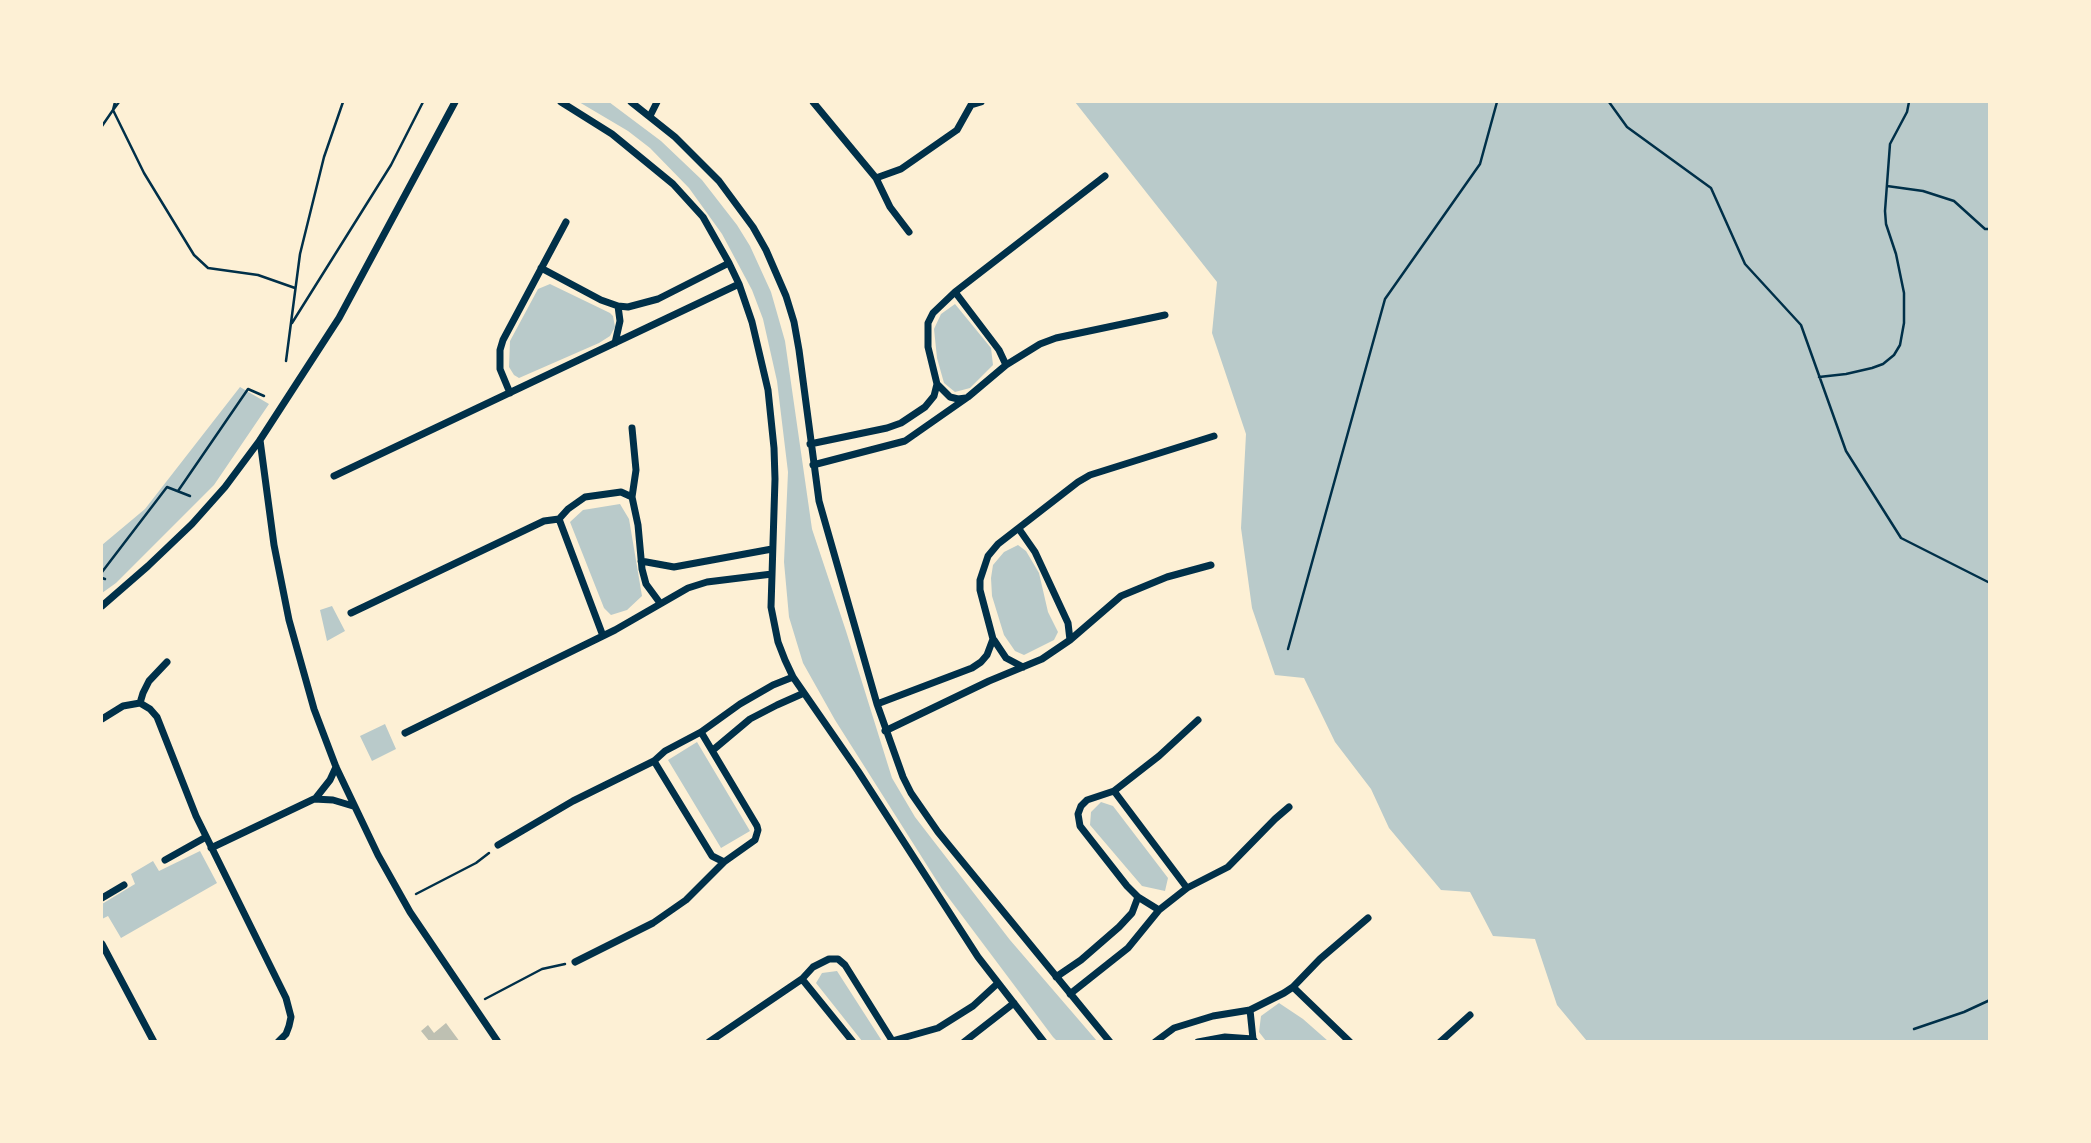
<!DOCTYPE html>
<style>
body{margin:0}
#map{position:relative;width:2091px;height:1143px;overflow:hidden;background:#fdf0d5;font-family:"Alegreya Sans",sans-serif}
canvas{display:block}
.frame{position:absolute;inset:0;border:103px solid #fdf0d5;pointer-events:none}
</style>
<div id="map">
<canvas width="2091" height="1143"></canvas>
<div class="frame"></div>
</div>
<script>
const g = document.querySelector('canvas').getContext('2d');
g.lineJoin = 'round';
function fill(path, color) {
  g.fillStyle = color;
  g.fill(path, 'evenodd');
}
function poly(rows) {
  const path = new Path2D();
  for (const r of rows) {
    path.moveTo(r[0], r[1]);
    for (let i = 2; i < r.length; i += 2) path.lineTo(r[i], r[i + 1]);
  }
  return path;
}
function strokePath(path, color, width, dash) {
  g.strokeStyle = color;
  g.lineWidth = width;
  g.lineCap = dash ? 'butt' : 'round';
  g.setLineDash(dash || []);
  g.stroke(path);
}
const green = poly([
 [579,102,609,102,661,141,702,180,737,225,750,246,771,292,785,341,812,529,846,631,892,778,915,817,1010,940,1097,1041,1057,1041,1053,1037,942,889,835,720,803,663,789,617,784,562,788,472,777,381,763,319,752,290,722,234,689,188,650,148,628,131],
 [1075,102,1989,102,1989,1041,1587,1041,1557,1005,1535,939,1493,936,1470,892,1441,890,1389,828,1371,789,1335,742,1304,678,1275,675,1252,608,1241,528,1246,434,1212,333,1217,282],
 [550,284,610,313,613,316,615,327,610,336,599,343,519,378,514,375,509,367,510,341,538,289],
 [955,304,991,348,993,365,970,388,955,392,944,383,937,358,934,329,941,314],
 [240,387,269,404,214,485,116,583,102,593,102,545,145,509],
 [620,504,629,519,642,596,627,610,611,615,604,608,570,522,583,510],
 [1018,545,1026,551,1039,573,1048,612,1058,632,1054,640,1024,655,1015,651,1004,635,992,596,991,578,993,565,1004,552],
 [332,606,345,631,327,641,320,610],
 [385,724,396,749,372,761,360,736],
 [697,742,750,831,721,848,668,760],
 [1101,802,1113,806,1168,878,1165,891,1142,886,1090,825,1091,812],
 [200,851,217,883,121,938,108,916,102,919,102,904,135,884,131,874,153,861,159,871],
 [837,971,882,1041,862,1041,816,983,822,973],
 [1279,1003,1303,1019,1328,1041,1266,1041,1259,1032,1261,1016]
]);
const building = poly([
 [446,1023,460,1042,430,1042,421,1031,428,1025,434,1033]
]);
const path = poly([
 [119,102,113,110,144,173,194,255,208,268,258,275,295,288],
 [1609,102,1627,127,1711,188,1745,264,1801,325,1846,451,1901,538,1990,583],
 [102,126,113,110,115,102],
 [1887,186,1923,191,1954,201,1985,229,1990,229],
 [292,323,391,165,423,102],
 [286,361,300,254,324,157,343,102],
 [1819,377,1846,374,1872,368,1883,364,1894,355,1900,345,1904,323,1904,293,1896,254,1886,224,1885,211,1890,144,1907,112,1909,102],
 [178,491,248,389,264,396],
 [102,572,167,487,190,496],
 [102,578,105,579],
 [1288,649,1385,299,1480,164,1497,102],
 [416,894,476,863,489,853],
 [485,999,542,969,565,964],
 [1914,1029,1964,1012,1990,1000]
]);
const minor = poly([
 [561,102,612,134,673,184,703,217,729,263,739,284,752,322,768,390,774,448,775,479,771,607,778,642,785,660,793,677,858,771,978,957,1044,1042],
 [631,102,675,137,719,181,753,227,766,250,786,296,794,322,799,350,819,501,877,704,903,777,911,793,938,832,1110,1042],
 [813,102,876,178,890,207,909,232],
 [650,116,657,102],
 [876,178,901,169,957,130,971,105,981,102],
 [541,268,601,300,618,306,628,307,658,299,729,263],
 [955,292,999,350,1006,365],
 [615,343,620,321,618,306],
 [937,384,950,397,958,399,966,398],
 [510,393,500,369,500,350,503,340,566,222],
 [632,428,636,470,632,497,638,525,642,569,646,584,660,603],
 [260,440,274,545,289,620,314,709,336,767,378,855,410,912,498,1042],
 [810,444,887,428,901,423,925,407,934,396,937,384,928,347,928,323,933,313,955,292,1105,176],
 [813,465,905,441,968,397,1006,365,1040,344,1056,338,1165,315],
 [334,476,739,284],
 [559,519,603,636],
 [1019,529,1035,552,1068,623,1070,640],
 [641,561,674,567,772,549],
 [102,606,148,566,192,524,225,487,260,440,339,318,455,102],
 [351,613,544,521,559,519,568,509,585,497,621,492,632,497],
 [994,640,1006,658,1023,667],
 [140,703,143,693,149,681,167,662],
 [877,704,972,668,981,662,987,655,993,639,980,590,980,580,988,556,998,544,1078,482,1090,475,1214,436],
 [102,719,123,706,140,703,150,709,157,717,196,816,286,998,291,1017,289,1026,286,1034,278,1042],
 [885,731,989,681,1042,659,1070,640,1121,596,1167,577,1211,565],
 [405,733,615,630,688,588,707,582,772,574],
 [713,750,750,719,777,705,804,693],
 [654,761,712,856,724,862],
 [1114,791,1187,888],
 [315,799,330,780,336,767],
 [498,845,573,801,654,761,665,751,701,732,740,704,773,685,793,677],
 [211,848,314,799,333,800,353,806],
 [165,860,206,837],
 [102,898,124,885],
 [1159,910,1138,897,1127,886,1080,826,1078,814,1081,806,1087,800,1114,791,1159,756,1198,720],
 [102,944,154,1042],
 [575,962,653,923,686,900,724,862,755,840,758,830,757,826,701,732],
 [1056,977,1081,960,1119,927,1132,913,1138,897],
 [802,979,853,1042],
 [1293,987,1350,1042],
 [1070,994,1128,948,1159,910,1187,888,1228,867,1275,819,1289,807],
 [1250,1010,1253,1039],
 [892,1041,938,1028,973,1006,998,983],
 [709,1042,802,979,813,967,829,959,838,959,845,965,893,1042],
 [964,1042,1014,1003],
 [1155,1042,1174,1028,1213,1016,1250,1010,1284,993,1293,987,1320,959,1368,918],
 [1198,1042,1225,1037,1253,1039,1255,1042],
 [1440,1042,1470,1015]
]);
fill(green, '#b9caca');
fill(building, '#bec0b2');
strokePath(path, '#003049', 2.5);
strokePath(minor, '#003049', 7);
</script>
